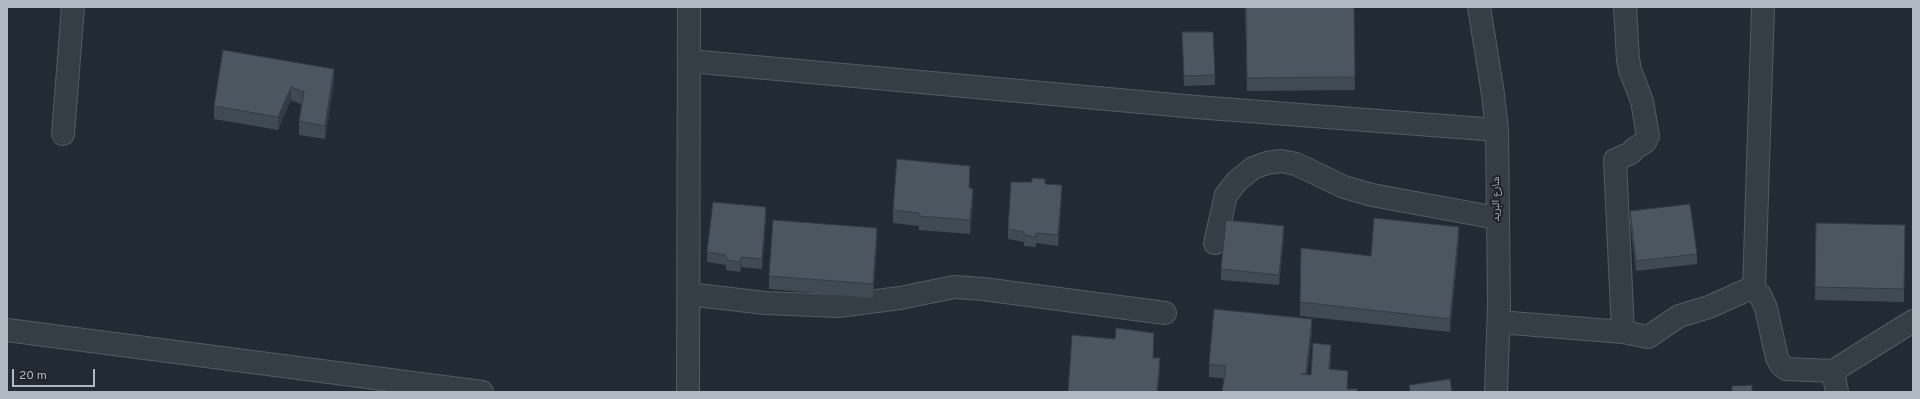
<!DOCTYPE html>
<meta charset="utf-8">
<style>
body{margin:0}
#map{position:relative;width:1920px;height:399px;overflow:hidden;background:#222b34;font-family:Overpass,sans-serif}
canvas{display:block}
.frame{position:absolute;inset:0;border:8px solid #b0b8c2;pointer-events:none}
.scale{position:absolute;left:12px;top:369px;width:83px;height:18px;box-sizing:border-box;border:2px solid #b0b8c2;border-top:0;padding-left:5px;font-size:12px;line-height:14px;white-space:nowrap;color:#b0b8c2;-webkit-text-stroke:3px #1b2229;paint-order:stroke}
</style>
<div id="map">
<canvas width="1920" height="399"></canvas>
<div class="frame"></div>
<div class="scale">20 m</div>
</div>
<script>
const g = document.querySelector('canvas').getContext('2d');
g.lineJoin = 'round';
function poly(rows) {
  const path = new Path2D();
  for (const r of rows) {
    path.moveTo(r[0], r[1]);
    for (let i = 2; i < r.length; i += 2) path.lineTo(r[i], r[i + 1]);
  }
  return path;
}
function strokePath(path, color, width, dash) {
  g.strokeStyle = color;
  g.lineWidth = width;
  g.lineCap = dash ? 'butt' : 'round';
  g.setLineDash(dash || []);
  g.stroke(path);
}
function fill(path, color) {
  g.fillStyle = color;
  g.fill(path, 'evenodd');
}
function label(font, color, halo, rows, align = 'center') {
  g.font = font + ' Overpass,"Noto Naskh Arabic",sans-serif';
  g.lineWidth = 4;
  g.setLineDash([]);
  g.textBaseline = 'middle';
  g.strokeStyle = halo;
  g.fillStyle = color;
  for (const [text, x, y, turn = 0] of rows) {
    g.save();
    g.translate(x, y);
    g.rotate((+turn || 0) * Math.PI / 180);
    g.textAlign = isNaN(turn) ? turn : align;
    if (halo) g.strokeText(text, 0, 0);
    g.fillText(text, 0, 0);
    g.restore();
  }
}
const minor = poly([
 [1479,7,1493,94,1497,130,1499,305,1496,392],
 [689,61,1196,107,1497,130],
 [63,134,73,7],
 [1215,243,1226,195,1237,181,1253,168,1267,163,1281,161,1296,164,1344,187,1372,195,1497,218],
 [1754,289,1763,7],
 [688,294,765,303,838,306,900,298,954,287,983,289,1165,313],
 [1499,322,1623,332,1648,337,1679,316,1709,307,1747,290,1754,289,1760,295,1766,308,1777,358,1781,365,1786,369,1833,371,1837,392],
 [7,330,482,392],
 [1623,332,1615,160,1631,153,1634,149,1645,142,1648,136,1642,101,1630,70,1628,59,1625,7],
 [1833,371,1913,321],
 [688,392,689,7]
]);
const wall = poly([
 [1245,7,1354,7,1355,90,1247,91],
 [1182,32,1215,75,1215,85,1184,86],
 [223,50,334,82,325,139,299,135,299,121,302,105,291,100,278,130,214,119,214,106],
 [970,180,969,188,973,202,970,234,919,230,919,226,893,223,893,210],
 [1045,184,1062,195,1058,246,1036,243,1036,247,1024,246,1024,242,1008,239,1008,229],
 [1630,211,1697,254,1697,264,1636,271,1630,222],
 [766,218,762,269,741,267,740,272,726,270,726,265,707,262,707,252],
 [1816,223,1905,225,1904,302,1815,300],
 [1284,236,1279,285,1221,280,1221,269],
 [1459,240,1450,332,1300,316,1301,248,1371,256],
 [877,242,873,298,769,289,769,276],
 [1312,332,1307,375,1311,375,1331,358,1330,369,1348,389,1357,392,1209,377,1209,364]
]);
const shadedWall = poly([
 [334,69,334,82,325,139,325,126],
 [291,87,291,100,278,130,278,117],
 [970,166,970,180,969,201,969,188],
 [1062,185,1062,195,1058,246,1058,235],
 [973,189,973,202,970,234,970,220],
 [766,207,766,218,762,269,762,259],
 [1284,226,1284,236,1279,285,1279,275],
 [1459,227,1459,240,1450,332,1450,319],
 [877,228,877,242,873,298,873,284],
 [741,257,741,267,740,272,740,262],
 [1312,319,1312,332,1306,387,1306,374],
 [1154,333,1154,346,1153,371,1153,358],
 [1331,345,1331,358,1329,382,1329,369],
 [1160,358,1160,372,1158,392,1157,392]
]);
const building = poly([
 [1246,7,1354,7,1355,77,1247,78,1246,7],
 [1182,32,1213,32,1215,75,1184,76,1182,32],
 [223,50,334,69,325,126,299,121,304,92,291,87,278,117,214,106,223,50],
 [897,159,970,166,969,188,973,189,970,220,919,216,919,213,893,210,897,159],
 [1032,178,1045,179,1045,184,1062,185,1058,235,1036,233,1036,237,1024,235,1024,232,1008,229,1011,182,1032,182,1032,178],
 [713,202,766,207,762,259,741,257,740,262,726,260,726,255,707,252,713,202],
 [1690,204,1697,254,1636,261,1630,211,1690,204],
 [1374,218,1459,227,1450,319,1300,302,1301,248,1371,256,1374,218],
 [773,220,877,228,873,284,769,276,773,220],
 [1226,220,1284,226,1279,275,1221,269,1226,220],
 [1816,223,1905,225,1904,289,1815,287,1816,223],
 [1214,309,1312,319,1306,374,1301,374,1311,375,1313,343,1331,345,1329,369,1348,371,1347,389,1357,389,1357,392,1222,392,1226,366,1209,364,1214,309],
 [1116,328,1154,333,1153,358,1160,358,1157,392,1068,392,1072,335,1115,339,1116,328],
 [1450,379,1452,392,1410,392,1409,385,1450,379],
 [1752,385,1752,392,1732,392,1732,386,1752,385]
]);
const streetNames = [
 ["شارع البريد",1497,199,-90]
];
strokePath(minor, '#535b63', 24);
strokePath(minor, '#353d45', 22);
fill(wall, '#404a53');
fill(shadedWall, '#343c43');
fill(building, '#4b5660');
strokePath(building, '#343c43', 1);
label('11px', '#b0b8c2', '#1b2229', streetNames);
</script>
